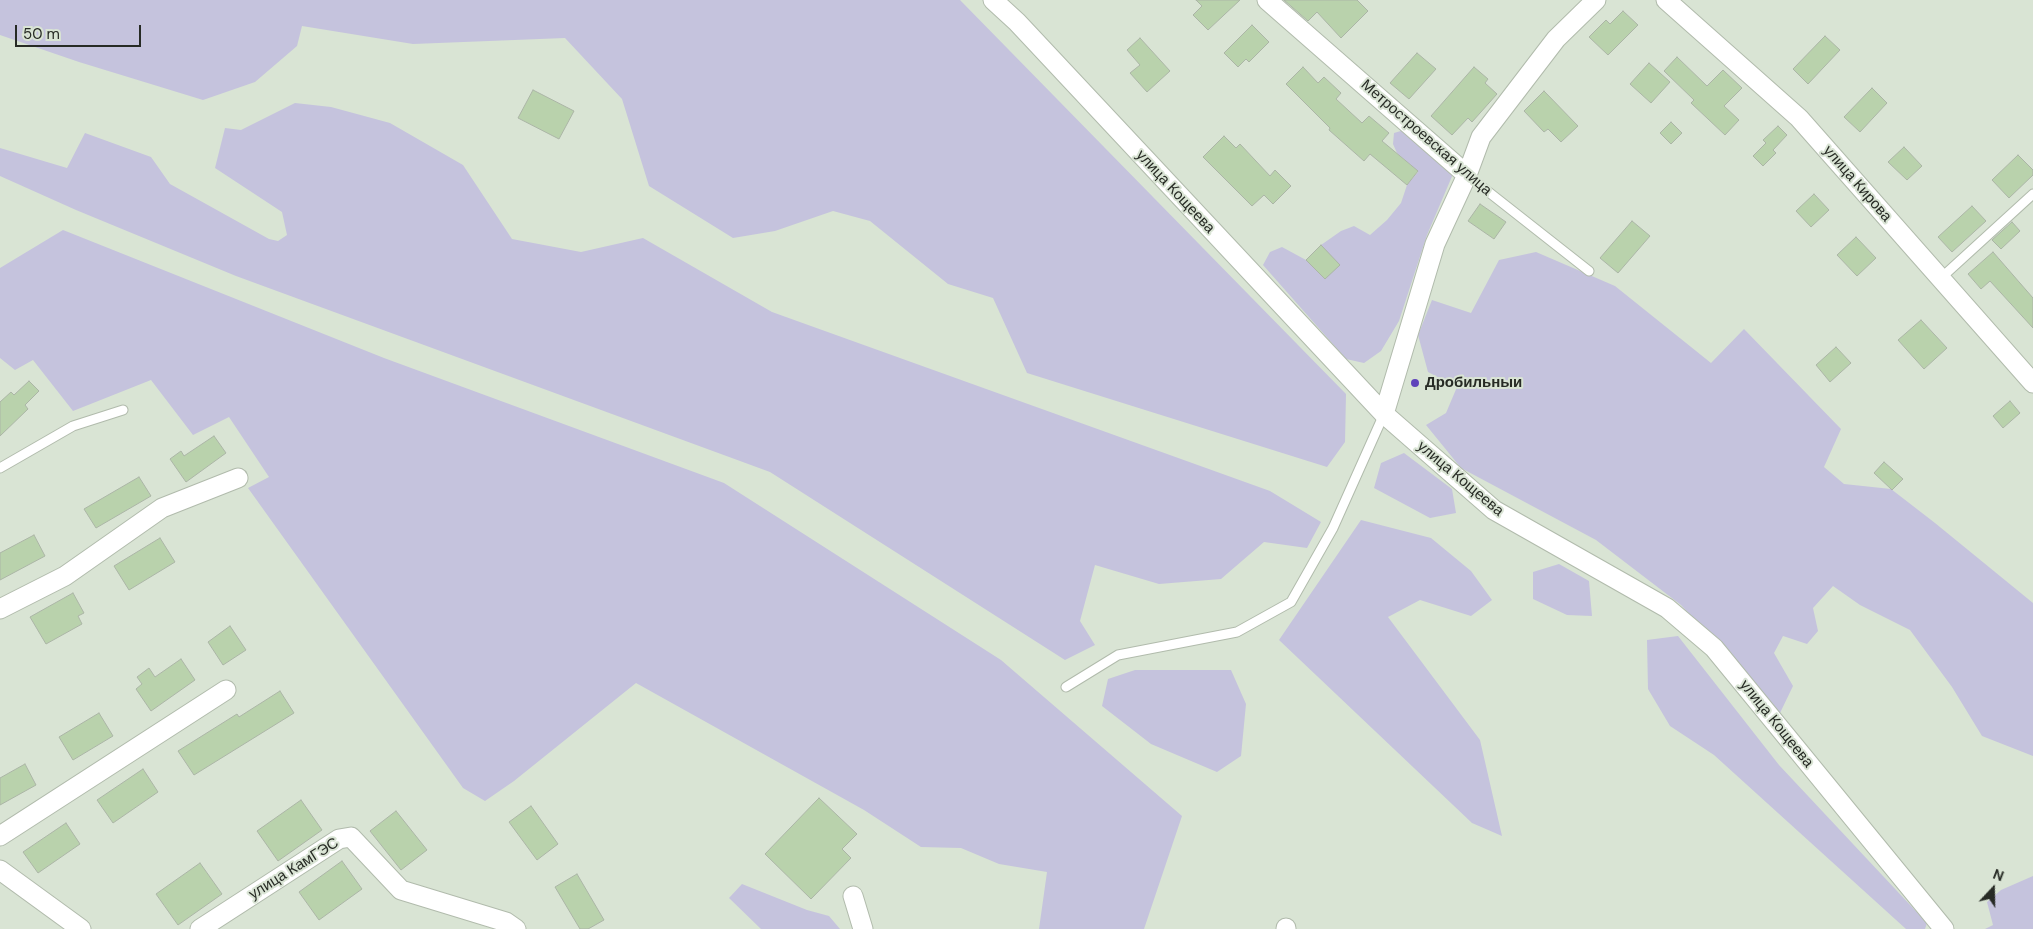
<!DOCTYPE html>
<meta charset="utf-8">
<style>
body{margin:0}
#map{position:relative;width:2033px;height:929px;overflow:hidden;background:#d9e4d4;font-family:"DM Sans",sans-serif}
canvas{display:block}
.north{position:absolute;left:1968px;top:864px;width:50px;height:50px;-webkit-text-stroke:4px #d9e4d4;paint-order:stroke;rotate:21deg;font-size:14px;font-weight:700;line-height:20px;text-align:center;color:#272b25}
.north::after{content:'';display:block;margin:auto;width:18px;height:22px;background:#272b25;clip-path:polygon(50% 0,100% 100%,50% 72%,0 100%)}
.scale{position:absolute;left:15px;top:25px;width:126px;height:22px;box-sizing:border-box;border:2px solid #272b25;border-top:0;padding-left:6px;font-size:15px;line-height:18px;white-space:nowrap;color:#272b25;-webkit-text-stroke:4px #d9e4d4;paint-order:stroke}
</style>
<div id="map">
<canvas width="2033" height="929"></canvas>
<div class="north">N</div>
<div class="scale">50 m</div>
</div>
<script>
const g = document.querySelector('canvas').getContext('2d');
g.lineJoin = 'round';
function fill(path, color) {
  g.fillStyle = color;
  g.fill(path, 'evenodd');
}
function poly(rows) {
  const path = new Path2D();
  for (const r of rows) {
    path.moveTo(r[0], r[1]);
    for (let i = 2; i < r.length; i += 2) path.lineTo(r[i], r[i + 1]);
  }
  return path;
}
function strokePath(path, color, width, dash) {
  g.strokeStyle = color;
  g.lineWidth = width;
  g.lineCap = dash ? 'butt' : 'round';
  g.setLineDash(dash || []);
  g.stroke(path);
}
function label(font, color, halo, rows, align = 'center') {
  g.font = font + ' "DM Sans",sans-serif';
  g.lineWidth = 4;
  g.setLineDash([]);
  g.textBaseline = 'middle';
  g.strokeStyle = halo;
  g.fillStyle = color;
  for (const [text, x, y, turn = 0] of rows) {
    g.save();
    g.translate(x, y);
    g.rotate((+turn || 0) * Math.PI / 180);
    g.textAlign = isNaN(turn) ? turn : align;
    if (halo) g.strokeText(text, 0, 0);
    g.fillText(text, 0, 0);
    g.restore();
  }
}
const green = poly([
 [0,0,960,0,1346,394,1345,442,1327,467,1027,373,993,298,948,284,870,221,833,211,775,231,733,238,649,186,622,99,565,38,413,44,302,26,297,46,255,82,203,100,79,62,0,35],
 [295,103,331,107,390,123,463,165,512,239,581,252,643,238,772,312,1270,491,1321,522,1307,548,1264,542,1221,579,1159,584,1095,565,1080,621,1095,645,1065,660,770,472,236,276,76,210,0,176,0,148,67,168,85,133,151,157,170,184,269,239,278,241,287,235,282,212,215,168,225,128,241,130],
 [1404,130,1453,174,1427,235,1399,321,1381,351,1364,363,1346,359,1263,265,1270,252,1282,247,1306,260,1321,245,1341,231,1354,226,1370,235,1387,220,1401,203,1407,185,1418,172,1397,153,1393,144,1394,133],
 [63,230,384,358,724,483,1001,660,1182,816,1144,929,1039,929,1047,872,999,864,961,848,921,847,864,810,636,683,514,781,485,801,463,788,248,488,269,477,229,417,193,435,151,380,73,411,33,360,15,370,0,358,0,268],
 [1536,252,1615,286,1711,363,1744,329,1841,429,1824,467,1844,484,1891,489,1935,523,2033,603,2033,756,1982,736,1952,687,1910,630,1860,605,1833,586,1813,608,1818,631,1807,644,1783,636,1774,653,1793,686,1780,713,1681,605,1596,540,1461,468,1426,425,1446,413,1457,387,1428,372,1418,335,1432,300,1471,313,1499,260],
 [1404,453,1452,489,1456,513,1430,518,1374,488,1381,463],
 [1361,520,1431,538,1471,571,1492,600,1471,616,1420,600,1388,617,1480,740,1502,836,1472,823,1279,640],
 [1559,564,1589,581,1592,616,1567,615,1533,599,1533,572],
 [1678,636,1779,765,1927,923,1925,929,1906,929,1714,755,1670,726,1648,689,1647,640],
 [1135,670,1231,670,1246,704,1241,756,1217,772,1151,744,1102,706,1108,679],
 [2033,876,2033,929,1985,929,1993,925,1987,902,2001,890],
 [742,884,807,910,829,916,840,929,761,929,729,898]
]);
const building = poly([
 [1196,0,1240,0,1208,30,1193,15,1202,6,1196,0],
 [1284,0,1357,0,1368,11,1341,38,1317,12,1308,21,1284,0],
 [1623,11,1638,25,1608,55,1589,37,1606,20,1610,24,1623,11],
 [1252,25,1269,42,1249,62,1246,59,1238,67,1224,53,1252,25],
 [1825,36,1840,50,1808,84,1793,69,1825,36],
 [1140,38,1170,71,1147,92,1130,73,1140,65,1127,50,1140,38],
 [1417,53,1436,69,1409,99,1390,83,1417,53],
 [1677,57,1707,86,1723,70,1742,88,1724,106,1739,120,1725,135,1691,103,1694,100,1664,71,1677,57],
 [1649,63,1670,82,1651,103,1630,84,1649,63],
 [1303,67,1318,83,1324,77,1341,93,1336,99,1362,123,1369,116,1389,133,1382,141,1418,171,1407,185,1370,154,1364,161,1329,130,1330,128,1286,84,1303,67],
 [1474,67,1488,79,1485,83,1497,94,1472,122,1468,118,1452,135,1431,116,1474,67],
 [1872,88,1887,103,1860,132,1844,117,1872,88],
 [533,90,574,111,559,139,518,118,533,90],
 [1544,91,1578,126,1561,142,1548,129,1544,132,1524,111,1544,91],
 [1671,122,1682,133,1671,144,1660,133,1671,122],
 [1778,126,1787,135,1773,150,1776,153,1763,166,1753,156,1766,143,1763,140,1778,126],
 [1224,136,1236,148,1240,144,1270,176,1275,170,1291,186,1273,204,1264,195,1252,206,1203,157,1224,136],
 [1904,147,1922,166,1907,180,1888,162,1904,147],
 [2018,155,2033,170,2033,175,2009,198,1992,180,2018,155],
 [1814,194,1829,210,1811,227,1796,211,1814,194],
 [1480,204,1506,222,1494,239,1468,221,1480,204],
 [1972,206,1986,221,1952,252,1938,237,1972,206],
 [1632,221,1650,236,1618,273,1600,258,1632,221],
 [2012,222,2020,231,2001,249,1992,240,2012,222],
 [1856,237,1876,258,1857,276,1837,255,1856,237],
 [1321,245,1340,265,1325,279,1306,260,1321,245],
 [1993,252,2033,298,2033,328,1990,281,1981,289,1968,274,1993,252],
 [1921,320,1947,348,1924,369,1898,340,1921,320],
 [1836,347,1851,363,1830,382,1816,365,1836,347],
 [29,381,39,391,25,405,28,409,0,436,0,402,11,392,14,395,29,381],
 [2010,401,2020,413,2003,428,1993,416,2010,401],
 [214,436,226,453,186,482,170,459,181,451,184,456,214,436],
 [1884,462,1903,479,1892,490,1874,473,1884,462],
 [139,477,151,496,96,528,84,509,139,477],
 [34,535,45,556,0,580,0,553,34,535],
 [160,538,175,562,129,590,114,566,160,538],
 [73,593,84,613,78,616,82,624,46,644,30,617,73,593],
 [230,626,246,650,223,665,208,642,230,626],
 [181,659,195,680,151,711,136,689,142,684,137,677,149,668,155,677,181,659],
 [280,691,294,713,194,775,178,751,237,714,239,717,280,691],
 [99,713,113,736,73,760,59,737,99,713],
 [25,764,36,785,0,805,0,778,25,764],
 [143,769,158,792,113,823,97,800,143,769],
 [819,798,857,834,842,849,851,858,811,899,765,854,819,798],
 [301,800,322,830,278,861,257,831,301,800],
 [531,806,558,844,537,860,509,822,531,806],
 [396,811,427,850,401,870,370,831,396,811],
 [66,823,80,844,38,873,23,852,66,823],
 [342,861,362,889,319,920,299,892,342,861],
 [200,863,222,894,178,925,156,894,200,863],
 [577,874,604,920,588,929,580,929,555,887,577,874]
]);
const service = poly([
 [1467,175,1589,271],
 [1941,278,2033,194],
 [0,468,73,426,123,410],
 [1066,687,1118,655,1237,632,1291,602,1333,528,1384,414]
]);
const minor = poly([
 [993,0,1017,22,1384,414,1494,510,1667,608,1714,648,1944,929],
 [1267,0,1467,175],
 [1666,0,1799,118,2033,383],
 [1384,414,1435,244,1467,175,1481,137,1556,39,1596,0],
 [0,609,65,576,162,508,238,478],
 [0,836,226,690],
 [0,870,81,929],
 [853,896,863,929],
 [200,929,339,839,351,837,401,890,506,922,516,929],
 [1286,929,1286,928]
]);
const markers = [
 [1415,383,5,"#5f43bb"]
];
const streetNames = [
 ["Метростроевская улица",1426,138,41],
 ["улица Кирова",1857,184,49],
 ["улица Кощеева",1175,192,47],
 ["улица Кощеева",1460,479,40],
 ["улица Кощеева",1776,724,51],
 ["улица КамГЭС",294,869,-32]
];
const poiNames = [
 ["Дробильныи",1425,383]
];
fill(green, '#c5c3dd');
fill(building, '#b9d2ac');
strokePath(building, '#abb5a6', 1);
strokePath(service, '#b1bbac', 11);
strokePath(minor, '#b1bbac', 21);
strokePath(service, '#fff', 9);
strokePath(minor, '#fff', 19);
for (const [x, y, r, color] of markers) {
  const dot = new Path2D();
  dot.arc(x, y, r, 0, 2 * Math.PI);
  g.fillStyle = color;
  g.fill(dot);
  strokePath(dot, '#d9e4d4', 2);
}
label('15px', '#272b25', '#d9e4d4', streetNames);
label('bold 15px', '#272b25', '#d9e4d4', poiNames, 'left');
</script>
